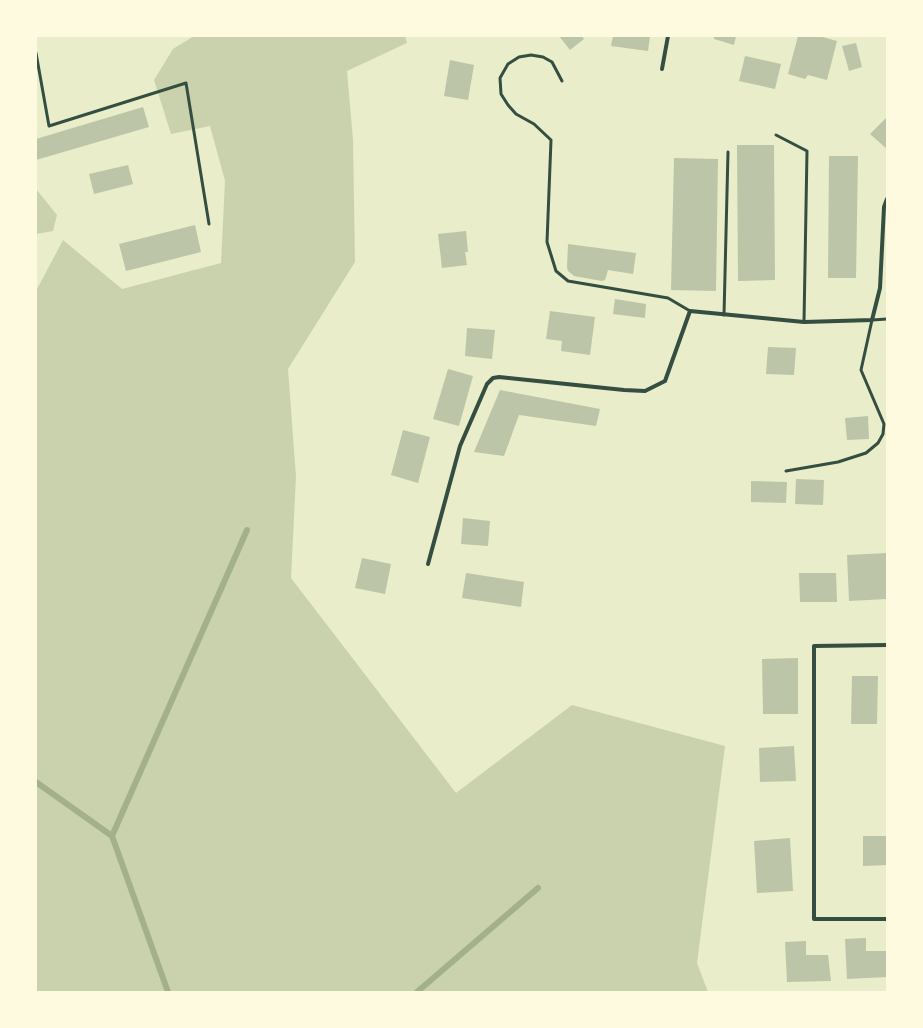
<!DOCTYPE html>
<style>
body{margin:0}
#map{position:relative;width:923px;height:1028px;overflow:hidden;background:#e9edc9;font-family:"Source Sans 3",sans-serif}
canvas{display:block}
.frame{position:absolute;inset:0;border:37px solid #fefae0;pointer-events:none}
</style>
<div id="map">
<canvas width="923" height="1028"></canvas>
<div class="frame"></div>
</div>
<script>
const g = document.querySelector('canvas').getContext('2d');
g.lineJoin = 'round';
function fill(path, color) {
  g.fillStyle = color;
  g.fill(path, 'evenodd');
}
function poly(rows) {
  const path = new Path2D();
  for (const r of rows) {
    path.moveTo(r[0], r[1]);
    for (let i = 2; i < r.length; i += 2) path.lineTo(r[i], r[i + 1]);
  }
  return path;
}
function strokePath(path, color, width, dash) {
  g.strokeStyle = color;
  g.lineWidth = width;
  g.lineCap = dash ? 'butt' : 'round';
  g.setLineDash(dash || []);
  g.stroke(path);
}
const green = poly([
 [194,36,405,36,407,43,347,71,353,140,355,262,288,369,296,477,291,578,456,793,572,705,725,746,697,963,708,992,36,992,36,291,63,240,122,289,221,263,225,181,210,126,171,134,154,80,173,49],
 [36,189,57,215,53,231,36,234]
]);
const stream = poly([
 [36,782,112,836,168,992],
 [112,836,247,530],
 [417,992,538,888]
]);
const building = poly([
 [559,36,582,36,584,39,570,50],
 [613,36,650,36,648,51,611,46],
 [714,36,736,36,734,45,714,39],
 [798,36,819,36,837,41,827,80,808,75,805,79,788,74],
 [856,43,862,67,849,71,842,46],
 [745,56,781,64,775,89,739,81],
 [450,60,474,65,468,100,444,96],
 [143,107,149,127,36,160,36,139],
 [887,117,887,149,870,134],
 [737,145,774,145,775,280,738,281],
 [829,156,858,156,856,278,828,278],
 [674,158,718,159,716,291,671,290],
 [128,165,133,184,94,194,89,174],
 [195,225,201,252,126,271,119,244],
 [466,231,468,252,465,252,467,265,442,268,438,234],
 [568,244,636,253,633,274,608,270,605,280,602,281,574,276,568,271,567,267],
 [615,299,646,304,645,318,613,314],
 [550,311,595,317,590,355,561,351,562,341,546,339],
 [467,328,495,330,492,359,465,356],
 [768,347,796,348,794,375,766,374],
 [448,369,473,376,459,426,433,419],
 [500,390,600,409,596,426,519,415,504,456,474,452],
 [868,416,869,439,847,440,845,418],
 [403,430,430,437,418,483,391,475],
 [796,479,824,480,823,505,795,504],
 [751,481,787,482,786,503,751,502],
 [463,518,490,521,488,546,461,544],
 [887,553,887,599,849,601,847,555],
 [362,558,391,564,385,594,355,588],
 [466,573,524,582,521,607,462,598],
 [799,573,836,573,837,602,800,602],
 [798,658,798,714,763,714,762,659],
 [852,676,878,676,877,724,851,724],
 [794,746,796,781,760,782,759,748],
 [863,836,887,836,887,865,863,866],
 [790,838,793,891,757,893,754,841],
 [866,938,866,951,887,951,887,977,847,979,845,939],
 [806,941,806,955,828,955,831,981,787,982,785,942]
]);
const service = poly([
 [36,53,49,126,186,83,209,224],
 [562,81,552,62,543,57,531,55,519,57,508,64,500,78,501,94,508,105,516,114,534,124,551,140,547,242,556,271,568,281,668,298,690,311],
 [776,135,807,151,804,322],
 [724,315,728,152],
 [786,471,838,462,866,453,878,443,883,434,884,424,861,370,872,320,887,319]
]);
const minor = poly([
 [662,69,668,36],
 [428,564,460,446,487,384,493,378,499,377,624,390,645,391,665,381,690,311,804,322,872,320,880,288,884,207,887,199],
 [887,645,814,646,814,919,887,919]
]);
fill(green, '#cad2ad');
strokePath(stream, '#a3b18a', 6);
fill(building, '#bcc5a7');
strokePath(service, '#344e41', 3);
strokePath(minor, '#344e41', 4);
</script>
